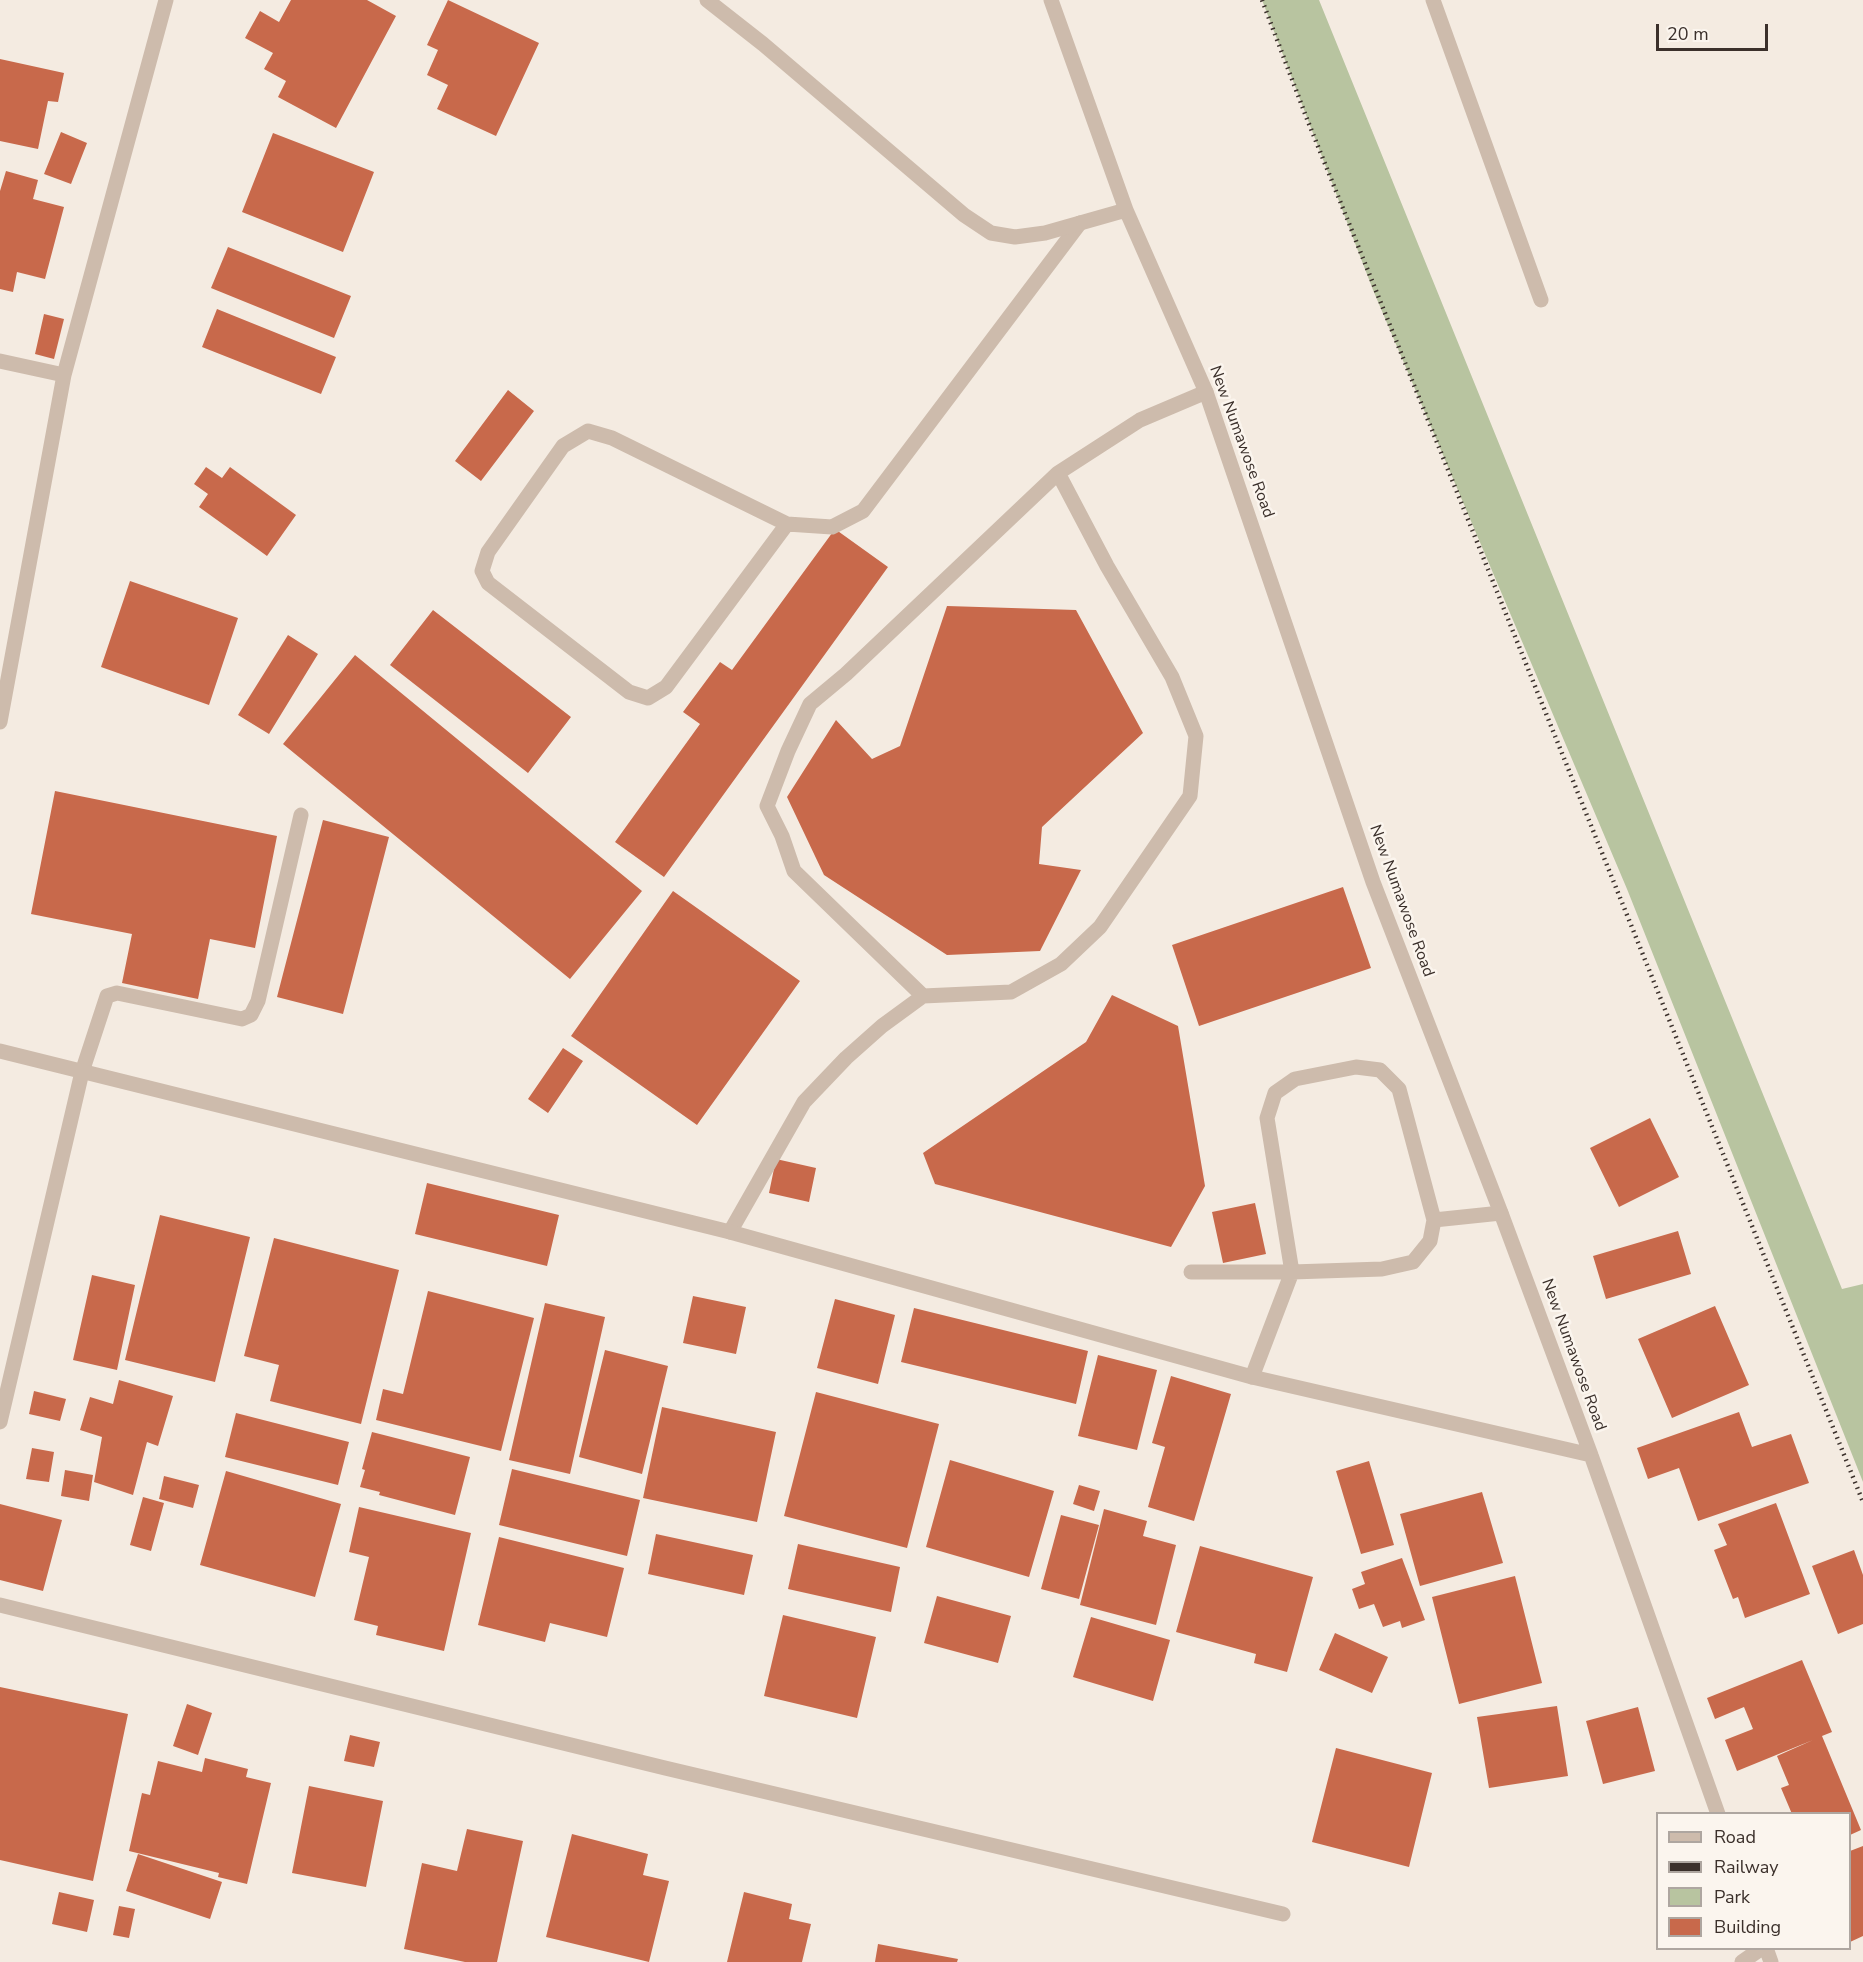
<!DOCTYPE html>
<style>
body{margin:0}
#map{position:relative;width:1863px;height:1962px;overflow:hidden;background:#f4ebe1;font-family:"Nunito Sans",sans-serif}
canvas{display:block}
.legend{position:absolute;left:1656px;top:1812px;width:195px;height:138px;box-sizing:border-box;background:#fbf5ee;border:2px solid #aea6a0;margin:0;padding:8px 10px;list-style:none;font-size:18px;color:#3b302b}
.legend li{display:flex;align-items:center;gap:12px;height:30px}
.legend b{width:30px;border:2px solid #aea6a0}
.scale{position:absolute;left:1656px;top:24px;width:112px;height:27px;box-sizing:border-box;border:3px solid #3b302b;border-top:0;padding-left:8px;font-size:18px;line-height:21px;white-space:nowrap;color:#3b302b;-webkit-text-stroke:4px #fbf5ee;paint-order:stroke}
</style>
<div id="map">
<canvas width="1863" height="1962"></canvas>
<ul class="legend">
<li><b style="height:8px;background:#cdbbac"></b>Road</li>
<li><b style="height:8px;background:#3b302b"></b>Railway</li>
<li><b style="height:16px;background:#b8c4a0"></b>Park</li>
<li><b style="height:16px;background:#c8694b"></b>Building</li>
</ul>
<div class="scale">20 m</div>
</div>
<script>
const g = document.querySelector('canvas').getContext('2d');
g.lineJoin = 'round';
function fill(path, color) {
  g.fillStyle = color;
  g.fill(path, 'evenodd');
}
function poly(rows) {
  const path = new Path2D();
  for (const r of rows) {
    path.moveTo(r[0], r[1]);
    for (let i = 2; i < r.length; i += 2) path.lineTo(r[i], r[i + 1]);
  }
  return path;
}
function strokePath(path, color, width, dash) {
  g.strokeStyle = color;
  g.lineWidth = width;
  g.lineCap = dash ? 'butt' : 'round';
  g.setLineDash(dash || []);
  g.stroke(path);
}
function label(font, color, halo, rows, align = 'center') {
  g.font = font + ' "Nunito Sans",sans-serif';
  g.lineWidth = 5;
  g.setLineDash([]);
  g.textBaseline = 'middle';
  g.strokeStyle = halo;
  g.fillStyle = color;
  for (const [text, x, y, turn = 0] of rows) {
    g.save();
    g.translate(x, y);
    g.rotate((+turn || 0) * Math.PI / 180);
    g.textAlign = isNaN(turn) ? turn : align;
    if (halo) g.strokeText(text, 0, 0);
    g.fillText(text, 0, 0);
    g.restore();
  }
}
const green = poly([
 [1262,0,1319,0,1842,1289,1863,1284,1863,1482,1627,889,1373,290]
]);
const building = poly([
 [291,0,367,0,396,16,336,128,278,97,286,81,264,69,273,53,245,38,260,11,279,22],
 [448,0,539,43,496,136,437,109,448,85,427,75,438,50,427,45],
 [0,59,64,73,58,102,48,101,38,149,0,141],
 [61,132,87,143,71,184,44,174],
 [273,133,374,172,343,252,242,212],
 [6,171,38,180,33,199,64,207,45,279,17,272,13,292,0,289,0,191],
 [228,247,351,296,334,338,211,288],
 [217,309,336,357,321,394,202,347],
 [44,314,64,319,54,359,35,354],
 [508,390,534,411,481,481,455,461],
 [206,467,222,478,230,467,296,515,267,556,199,507,208,494,194,484],
 [835,529,888,567,664,877,615,842,700,724,683,712,720,662,732,670],
 [130,581,238,618,209,705,101,667],
 [947,606,1076,610,1143,733,1042,827,1039,864,1081,870,1040,951,947,955,824,875,787,797,836,720,872,759,900,746],
 [433,610,571,717,528,773,390,665],
 [288,635,318,654,269,734,238,715],
 [355,655,642,891,570,979,283,744],
 [55,791,277,836,255,948,210,939,198,999,122,983,132,934,31,914],
 [323,820,389,837,343,1014,277,997],
 [1343,887,1371,968,1199,1026,1172,945],
 [673,891,800,981,697,1125,571,1036],
 [1112,995,1178,1026,1205,1186,1171,1247,935,1184,923,1153,1086,1042],
 [563,1048,583,1061,548,1113,528,1099],
 [1650,1118,1679,1177,1619,1207,1590,1148],
 [776,1159,816,1168,809,1202,769,1193],
 [427,1183,559,1215,547,1266,415,1234],
 [1255,1203,1266,1254,1223,1263,1212,1212],
 [160,1215,250,1237,215,1382,125,1360],
 [1678,1231,1691,1274,1606,1299,1593,1256],
 [274,1238,399,1270,361,1424,270,1401,279,1365,244,1356],
 [92,1275,135,1285,117,1370,73,1360],
 [428,1291,534,1318,501,1451,376,1420,383,1389,403,1394],
 [693,1296,746,1307,736,1354,683,1343],
 [835,1299,895,1315,878,1384,817,1368],
 [545,1303,605,1317,570,1474,509,1460],
 [1715,1306,1749,1385,1672,1418,1638,1339],
 [914,1308,1088,1351,1076,1404,901,1362],
 [605,1350,668,1366,642,1474,579,1457],
 [1098,1355,1157,1370,1137,1450,1078,1436],
 [1171,1376,1231,1394,1194,1521,1148,1507,1165,1447,1152,1443],
 [119,1380,173,1396,158,1446,147,1442,133,1495,94,1482,102,1437,80,1430,90,1397,113,1404],
 [34,1391,66,1399,60,1421,29,1414],
 [816,1392,939,1424,907,1548,784,1516],
 [662,1407,776,1432,757,1522,643,1498],
 [1739,1412,1752,1447,1791,1434,1809,1483,1698,1521,1679,1468,1648,1479,1637,1448],
 [236,1413,349,1442,338,1485,225,1457],
 [372,1432,470,1457,455,1515,379,1495,380,1492,360,1487,365,1470,362,1469],
 [32,1448,54,1452,49,1482,26,1479],
 [950,1460,1054,1491,1029,1577,926,1547],
 [1369,1461,1394,1545,1361,1554,1336,1471],
 [512,1469,640,1500,627,1556,499,1525],
 [65,1470,93,1475,89,1501,61,1496],
 [226,1471,341,1504,315,1597,200,1565],
 [164,1476,199,1485,193,1508,159,1499],
 [1079,1485,1100,1491,1094,1511,1073,1504],
 [1482,1492,1503,1563,1420,1586,1400,1514],
 [143,1497,164,1503,151,1551,130,1545],
 [1776,1503,1810,1594,1745,1618,1738,1597,1733,1599,1714,1550,1727,1545,1718,1524],
 [0,1504,62,1520,43,1591,0,1580],
 [359,1507,471,1533,444,1651,376,1635,378,1626,354,1620,369,1557,349,1552],
 [1104,1509,1147,1521,1143,1536,1176,1545,1156,1625,1080,1605],
 [1061,1515,1099,1525,1079,1599,1041,1589],
 [656,1534,753,1555,744,1595,648,1574],
 [499,1537,624,1568,607,1637,550,1623,545,1642,478,1625],
 [798,1544,900,1567,891,1612,788,1589],
 [1200,1546,1313,1577,1287,1672,1254,1663,1256,1654,1176,1632],
 [1854,1550,1863,1575,1863,1624,1838,1634,1812,1566],
 [1402,1558,1425,1620,1402,1628,1400,1621,1383,1627,1374,1604,1359,1609,1352,1589,1365,1584,1361,1572],
 [1515,1576,1542,1683,1459,1704,1432,1597],
 [937,1596,1011,1616,998,1663,924,1643],
 [783,1615,876,1637,857,1718,764,1696],
 [1091,1617,1170,1640,1153,1701,1073,1677],
 [1335,1633,1388,1657,1372,1693,1319,1670],
 [1802,1660,1832,1732,1822,1736,1861,1830,1850,1835,1850,1814,1792,1814,1781,1788,1789,1785,1777,1756,1813,1740,1737,1771,1725,1740,1753,1729,1744,1707,1715,1719,1707,1698],
 [0,1687,128,1714,93,1881,0,1860],
 [187,1704,212,1713,198,1755,173,1746],
 [1557,1706,1568,1776,1489,1788,1477,1717],
 [1638,1707,1655,1771,1603,1784,1586,1721],
 [350,1735,380,1742,374,1767,344,1761],
 [1336,1748,1432,1773,1409,1867,1312,1842],
 [205,1758,248,1769,246,1777,271,1783,247,1884,218,1877,219,1873,129,1851,142,1793,150,1795,158,1761,202,1772],
 [309,1786,383,1801,366,1887,292,1873],
 [467,1829,523,1841,497,1962,465,1962,404,1949,422,1863,457,1871],
 [572,1834,648,1854,643,1875,669,1881,649,1962,546,1937],
 [1863,1846,1863,1936,1850,1942,1850,1851],
 [138,1854,222,1882,210,1919,126,1891],
 [59,1892,94,1900,87,1932,52,1924],
 [744,1892,792,1904,789,1919,811,1924,802,1962,727,1962],
 [119,1906,135,1909,129,1938,113,1935],
 [878,1944,958,1959,957,1962,875,1962]
]);
const lane = poly([
 [1433,0,1541,300],
 [787,524,666,687,648,698,629,692,488,583,482,571,488,552,563,446,588,431,612,438,787,524,832,527,863,511,1080,223],
 [923,996,794,871,782,836,767,806,788,751,810,704,846,674,1058,473],
 [82,1072,107,996,117,993,242,1019,251,1015,258,1001,301,815],
 [1434,1220,1501,1213],
 [730,1232,804,1102,846,1058,882,1026,923,996,1011,992,1061,964,1100,927,1190,796,1196,736,1172,677,1107,566,1058,473,1140,420,1206,392],
 [1191,1272,1292,1272,1382,1269,1413,1262,1430,1241,1434,1220,1399,1089,1380,1070,1356,1067,1295,1079,1275,1093,1267,1118,1292,1272,1252,1377]
]);
const street = poly([
 [707,0,763,44,964,215,991,233,1015,237,1045,233,1126,210],
 [1051,0,1126,210,1206,392,1373,882,1501,1213,1591,1455,1718,1814],
 [0,361,64,375],
 [0,722,64,375,166,0],
 [0,1051,730,1232,1252,1377,1591,1455],
 [0,1422,82,1072],
 [0,1605,665,1768,1283,1914],
 [1766,1948,1771,1962],
 [1742,1962,1762,1948]
]);
const rail = poly([
 [1262,0,1307,119,1863,1502]
]);
const streetNames = [
 ["New Numawose Road",1241,442,70],
 ["New Numawose Road",1401,901,70],
 ["New Numawose Road",1573,1355,70]
];
fill(green, '#b8c4a0');
fill(building, '#c8694b');
strokePath(lane, '#cdbbac', 15);
strokePath(street, '#cdbbac', 15);
strokePath(rail, '#3b302b', 4.5, [1.5, 4.5]);
label('16px', '#3b302b', '#fbf5ee', streetNames);
</script>
